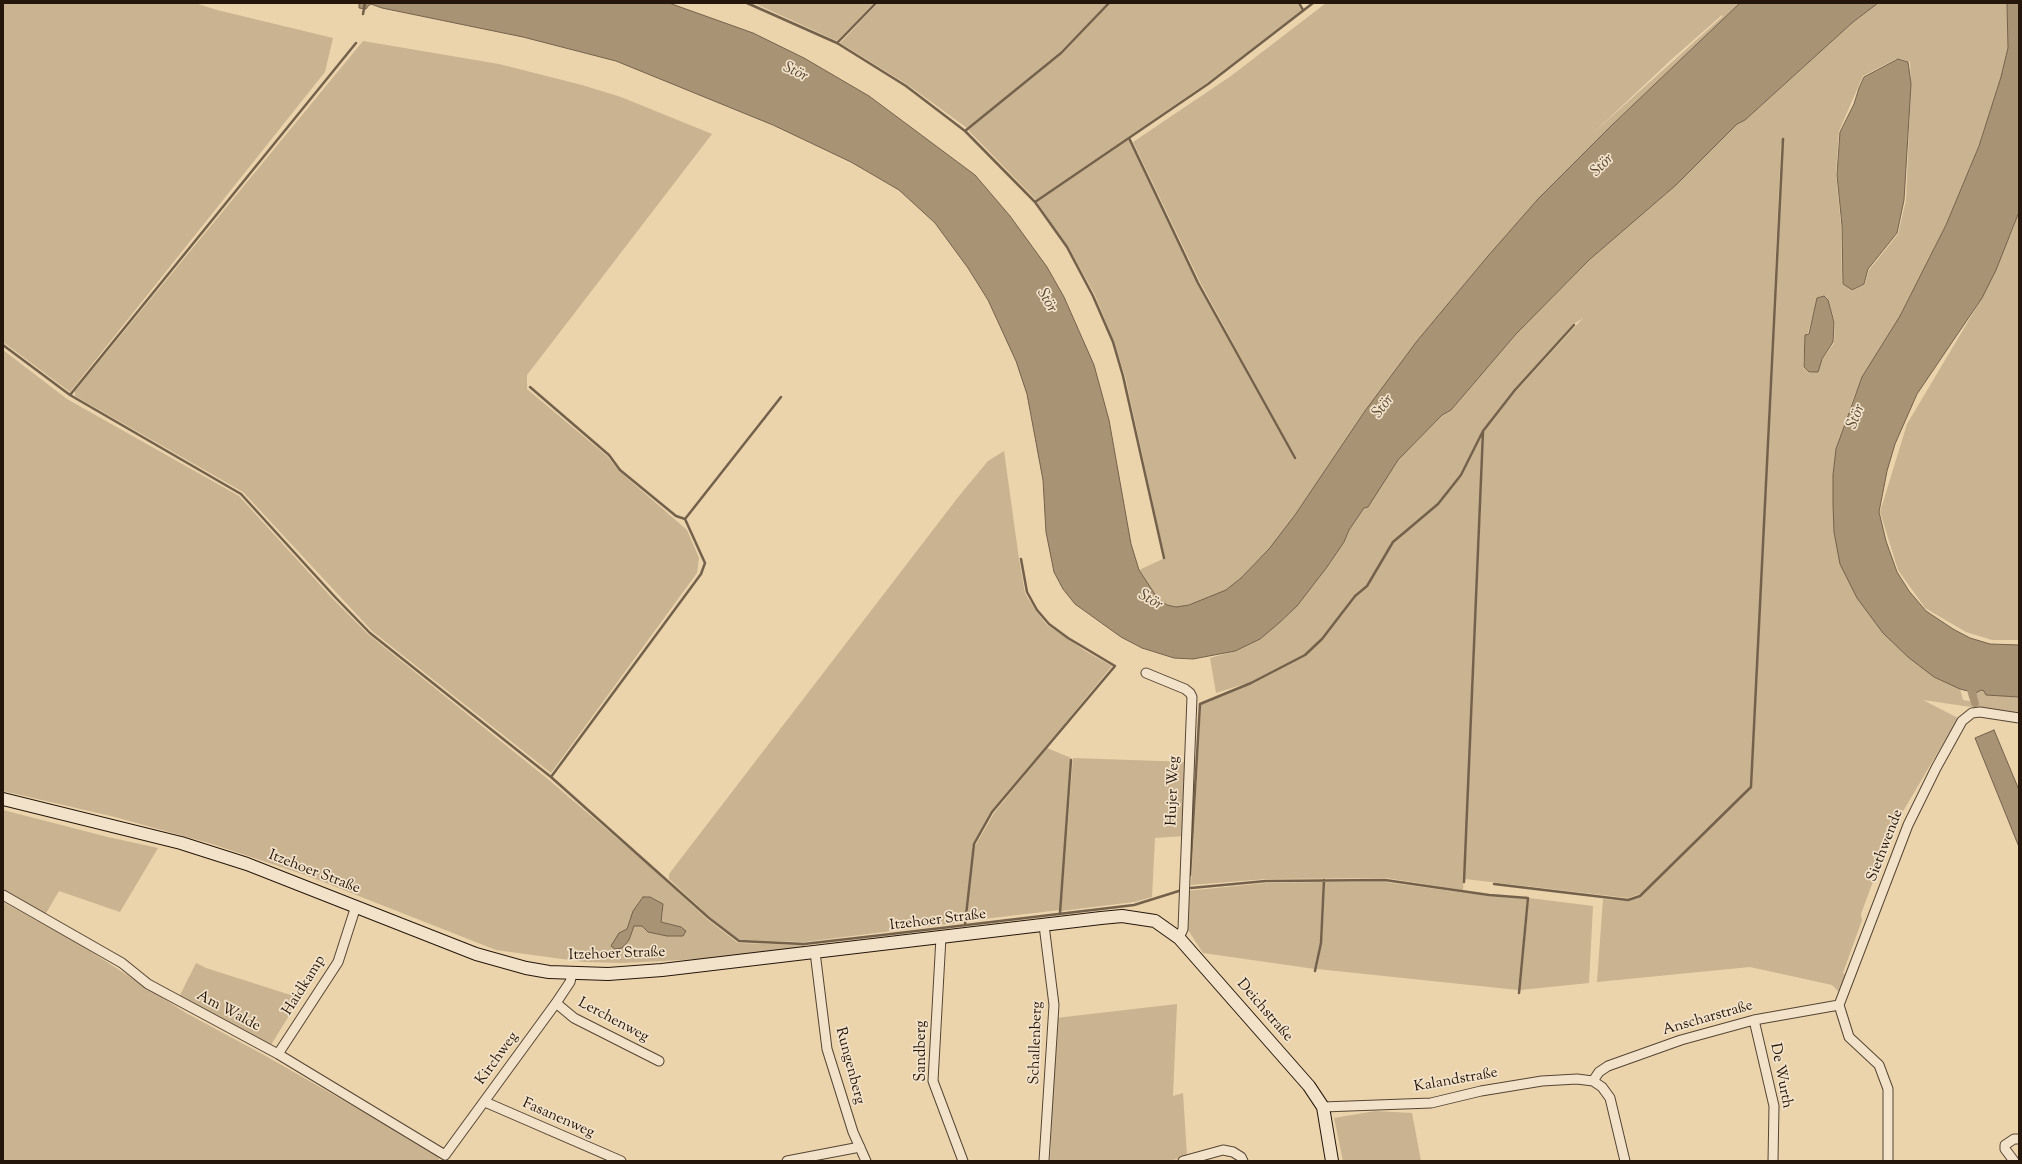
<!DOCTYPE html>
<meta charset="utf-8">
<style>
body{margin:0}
#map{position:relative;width:2022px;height:1164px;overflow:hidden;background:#ebd3ac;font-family:"Sorts Mill Goudy",serif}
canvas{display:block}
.frame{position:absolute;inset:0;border:4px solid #25160b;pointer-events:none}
</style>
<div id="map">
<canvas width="2022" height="1164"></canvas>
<div class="frame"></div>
</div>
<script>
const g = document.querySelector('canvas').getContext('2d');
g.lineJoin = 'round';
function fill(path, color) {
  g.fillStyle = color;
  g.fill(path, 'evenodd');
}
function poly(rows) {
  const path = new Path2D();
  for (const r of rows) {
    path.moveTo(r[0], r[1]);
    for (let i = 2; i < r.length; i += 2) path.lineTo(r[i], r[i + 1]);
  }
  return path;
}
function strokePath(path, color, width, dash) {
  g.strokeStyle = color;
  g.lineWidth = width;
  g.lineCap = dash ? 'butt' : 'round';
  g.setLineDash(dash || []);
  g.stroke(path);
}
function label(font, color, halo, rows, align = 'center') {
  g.font = font + ' "Sorts Mill Goudy",serif';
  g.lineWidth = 3.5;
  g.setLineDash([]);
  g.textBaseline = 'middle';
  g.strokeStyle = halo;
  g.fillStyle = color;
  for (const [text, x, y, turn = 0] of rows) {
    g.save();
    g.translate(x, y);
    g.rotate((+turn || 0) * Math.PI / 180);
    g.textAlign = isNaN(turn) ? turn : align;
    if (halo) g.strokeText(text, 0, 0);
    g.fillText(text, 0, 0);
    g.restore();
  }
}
const green = poly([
 [3,3,195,3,217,10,333,38,325,72,70,392,3,342],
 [754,3,874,3,837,41],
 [878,3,1108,3,1060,52,967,128,908,85,840,43],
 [1110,3,1297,3,1302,10,1208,82,1036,200,968,130,1061,54],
 [1326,3,1740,3,1611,126,1538,199,1488,256,1417,341,1365,411,1295,515,1269,549,1241,578,1226,590,1189,605,1176,607,1167,605,1158,599,1139,570,1165,558,1125,376,1114,342,1095,295,1068,247,1037,202,1129,139,1197,283,1294,459,1296,459,1200,282,1133,142,1231,76],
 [1722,15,1723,16,1590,136,1672,59],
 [1878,3,2007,3,2008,48,2001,77,1979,146,1946,225,1900,316,1862,377,1852,402,1836,449,1833,475,1833,504,1934,677,1960,689,1963,700,1979,703,1976,693,1981,690,1984,691,1986,695,2019,697,2019,714,1923,700,1958,718,1892,830,1861,914,1862,920,1843,973,1847,976,1840,993,1832,985,1750,967,1597,982,1603,899,1628,901,1641,896,1752,787,1783,144,1781,145,1751,787,1651,884,1640,894,1628,898,1465,879,1484,431,1516,391,1583,318,1574,324,1515,390,1483,431,1461,475,1438,503,1393,542,1366,585,1354,595,1322,638,1305,654,1251,682,1216,693,1210,658,1235,651,1279,623,1297,606,1327,567,1344,542,1349,530,1398,460,1442,415,1451,410,1516,334,1589,260,1676,185,1737,124,1745,120,1853,22],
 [1898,58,1910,62,1911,84,1906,200,1898,234,1869,270,1865,284,1852,291,1842,284,1841,225,1836,174,1839,131,1863,76],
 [1824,295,1828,299,1835,322,1834,343,1822,360,1818,372,1809,373,1803,367,1805,335,1808,333,1817,298],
 [363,41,499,64,582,85,621,97,712,134,527,375,527,389,607,456,619,471,687,530,699,558,697,573,551,773,372,631,243,492,75,396,75,391],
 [2019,212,2019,640,1992,640,1966,632,1925,608,1898,570,1880,512,1907,424,1982,298,2013,229],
 [3,350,67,399,239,496,333,599,369,635,549,780,646,863,707,919,738,943,804,945,804,949,703,959,621,963,584,962,496,950,308,876,212,844,115,817,3,791],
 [644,897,650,897,663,911,661,922,681,927,648,932,642,925,634,926,630,934,619,933,627,929,633,911],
 [1483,434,1463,890,1386,878,1266,879,1191,885,1201,704,1250,683,1305,655,1322,640,1355,597,1367,587,1394,543,1421,518,1438,504,1462,476],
 [1004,451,1019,559,1025,593,1036,611,1047,625,1087,652,1112,666,992,812,973,844,964,922,804,942,739,940,710,917,669,879,669,874,959,496,988,461],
 [1047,748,1071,758,1060,910,966,921,975,846,994,813],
 [1073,758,1188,762,1184,836,1155,838,1152,897,1134,902,1061,911],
 [3,810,108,837,158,848,120,912,59,891,45,915,3,890],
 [1323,882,1320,943,1315,969,1203,953,1186,927,1186,891,1266,883],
 [1325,882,1385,882,1488,896,1527,899,1518,990,1317,969,1322,943],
 [1529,898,1593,906,1589,983,1520,990],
 [3,902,82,946,186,1013,264,1055,388,1126,440,1157,438,1161,3,1161],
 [196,963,206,968,300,998,269,1048,180,995],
 [1177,1004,1173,1096,1183,1093,1187,1156,1169,1161,1050,1161,1056,1018],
 [1375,1111,1412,1113,1421,1161,1343,1161,1334,1118]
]);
const water = poly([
 [359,3,669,3,753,33,804,58,869,96,975,175,1010,216,1047,267,1064,297,1094,365,1109,420,1131,544,1139,570,1158,599,1167,605,1176,607,1189,605,1226,590,1241,578,1269,549,1295,515,1365,411,1417,341,1488,256,1538,199,1611,126,1740,3,1878,3,1853,22,1745,120,1737,124,1676,185,1589,260,1516,334,1451,410,1442,415,1398,460,1368,507,1364,508,1349,530,1344,542,1327,567,1297,606,1279,623,1260,639,1235,651,1193,659,1174,658,1142,648,1121,637,1075,604,1063,589,1054,572,1046,532,1043,480,1027,394,1016,361,988,300,968,268,935,223,899,190,851,162,773,125,616,61,523,37,382,8,371,4,368,6,366,9,359,8,359,3],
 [2007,3,2019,3,2019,212,1996,270,1982,298,1917,394,1895,444,1887,471,1879,512,1886,541,1897,572,1909,591,1926,611,1953,629,1970,638,1990,644,2019,645,2019,697,1986,695,1984,691,1981,690,1976,693,1960,689,1934,677,1908,657,1883,633,1857,598,1840,564,1834,532,1833,504,1833,475,1836,449,1862,377,1900,316,1946,225,1979,146,2001,77,2008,48,2007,3],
 [1898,59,1908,62,1911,84,1904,200,1897,233,1868,269,1864,284,1852,290,1843,284,1842,225,1837,175,1840,132,1854,104,1859,88,1864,77,1898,59],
 [1824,296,1828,300,1834,322,1833,342,1822,359,1818,372,1809,372,1804,367,1805,335,1809,334,1817,298,1824,296],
 [1994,730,2019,790,2019,847,1975,738,1994,730],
 [643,897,650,897,663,904,661,922,681,927,686,931,683,936,667,936,648,932,642,926,634,926,629,940,622,948,615,949,611,946,619,933,627,929,633,911,643,897]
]);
const stream = poly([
 [747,3,837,43,906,86,965,131,1035,202,1067,247,1093,296,1113,342,1123,376,1164,558],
 [1299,3,1303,10],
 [363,14,365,3],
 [837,43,876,3],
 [965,131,1061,53,1109,3],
 [1129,138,1198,283,1295,458],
 [1035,202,1208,84,1313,3],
 [3,345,70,395,356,43],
 [530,387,609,455,620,470,676,516,685,519,705,563,701,574,551,777],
 [70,395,241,494,335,597,370,633,551,777,709,918,739,941,804,944,891,934,1134,905,1182,890],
 [685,519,781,397],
 [1190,875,1200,704,1251,683,1305,655,1322,639,1355,596,1367,586,1393,542,1438,504,1461,475,1483,431,1515,390,1574,325],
 [1464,882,1483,432],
 [1494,884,1628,900,1640,896,1751,787,1783,139],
 [1191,888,1266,881,1385,880,1489,895,1528,898,1519,993],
 [1060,913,1071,760],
 [965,924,974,844,992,812,1115,666,1068,638,1049,624,1037,610,1027,592,1021,559],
 [1315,971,1321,943,1324,880]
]);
const canal = poly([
 [1969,683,1975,703]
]);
const street = poly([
 [1146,673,1185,689,1190,693,1192,697,1183,929,1179,938],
 [3,895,122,963,148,984,278,1054,445,1155,556,1003,570,982,572,974],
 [1044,925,1054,1005,1044,1161],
 [941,937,933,1081,963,1161],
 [815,952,827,1049,853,1132,866,1161],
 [556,1003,574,1018,659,1061],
 [1839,1005,1908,825,1936,768,1962,721,1972,713,1980,712,2019,718],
 [1839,1005,1849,1037,1879,1065,1888,1089,1888,1161],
 [1754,1020,1774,1106,1773,1161],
 [278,1054,338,962,356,906],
 [1593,1081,1599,1072,1608,1066,1681,1040,1754,1020,1839,1005],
 [485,1102,621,1161],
 [1323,1107,1431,1103,1481,1091,1542,1081,1577,1079,1593,1081,1602,1087,1610,1098,1625,1161],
 [787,1161,860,1147],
 [1183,1161,1223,1150,1233,1152,1241,1157,1243,1161],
 [2014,1161,2005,1149,2005,1145,2014,1139,2019,1139]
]);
const secondary = poly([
 [3,799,181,843,247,864,476,954,526,968,549,972,608,974,662,970,1101,918,1122,916,1155,921,1179,938,1309,1086,1323,1107,1332,1161]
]);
const streetNames = [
 ["Hujer Weg",1174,791,-88],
 ["Siethwende",1886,846,-69],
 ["Itzehoer Straße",314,873,21],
 ["Itzehoer Straße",938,921,-7],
 ["Itzehoer Straße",617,955,-2],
 ["Haidkamp",305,986,-58],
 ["Deichstraße",1264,1011,49],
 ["Am Walde",228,1012,28],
 ["Anscharstraße",1708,1019,-16],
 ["Lerchenweg",613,1021,28],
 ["Schallenberg",1037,1043,-88],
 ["Sandberg",922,1051,-90],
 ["Kirchweg",498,1059,-54],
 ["Rungenberg",849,1066,75],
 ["De Wurth",1780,1076,79],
 ["Kalandstraße",1456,1081,-10],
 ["Fasanenweg",558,1119,24]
];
const waterNames = [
 ["Stör",795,73,26],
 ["Stör",1603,166,-45],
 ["Stör",1046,301,61],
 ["Stör",1384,407,-53],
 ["Stör",1857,417,-69],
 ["Stör",1150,601,30]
];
fill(green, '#c9b391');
fill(water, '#a89375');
strokePath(water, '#74614b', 1);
strokePath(stream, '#74614b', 2.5);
strokePath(canal, '#a89375', 8);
strokePath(street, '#564533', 11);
strokePath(secondary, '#25160b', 14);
strokePath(street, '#f2e2c9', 9);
strokePath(secondary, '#f2e2c9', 12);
label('15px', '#25160b', '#f2e2c9', streetNames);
label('italic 16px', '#594835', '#f2e2c9', waterNames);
</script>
